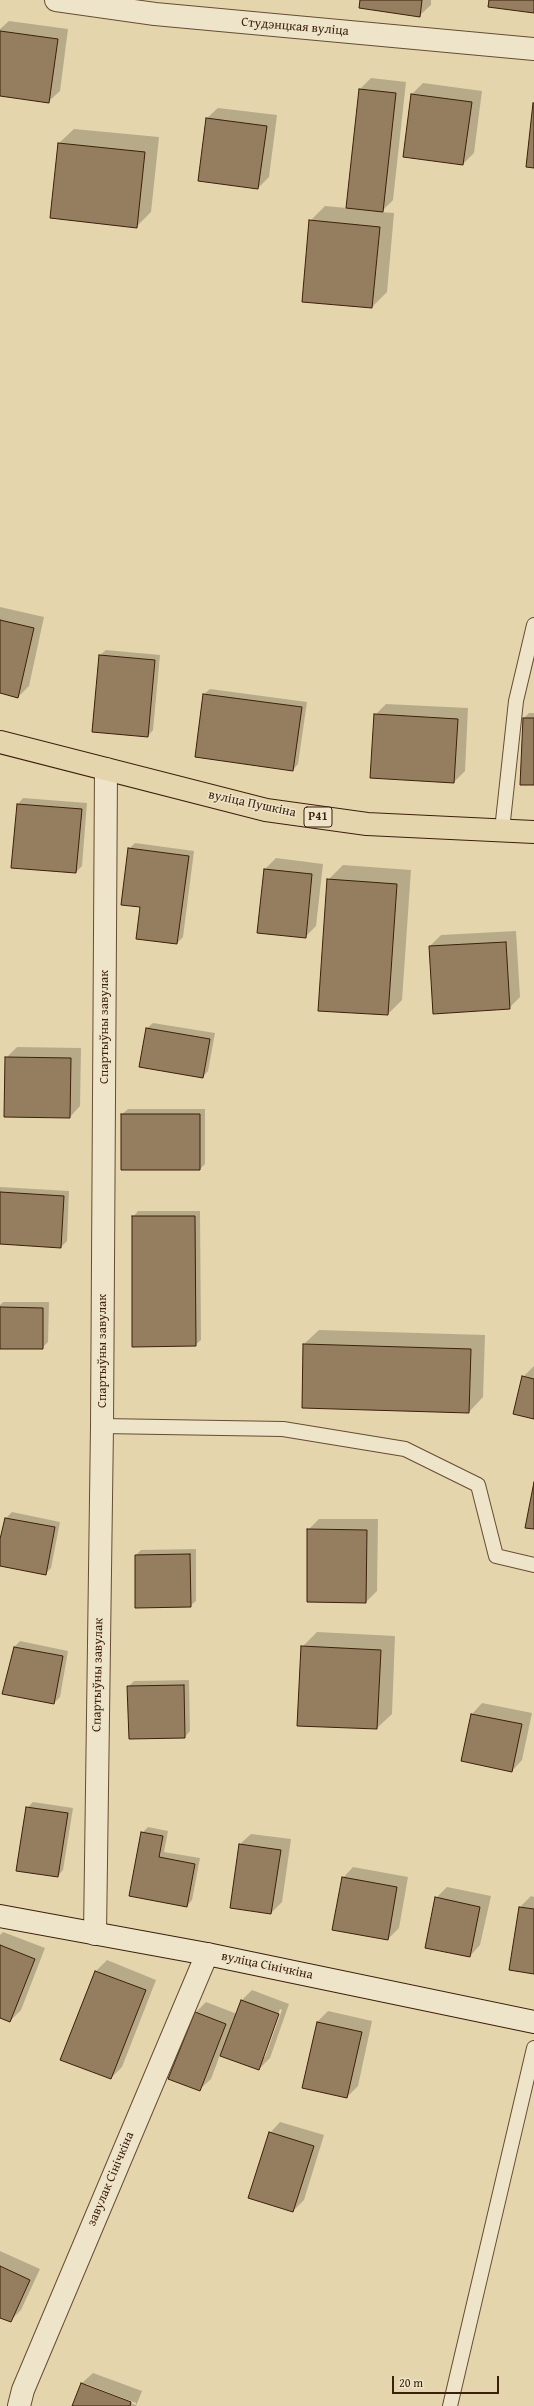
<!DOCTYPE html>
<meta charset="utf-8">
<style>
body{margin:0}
#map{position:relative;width:534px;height:2406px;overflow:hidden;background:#e4d5ac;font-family:"Gentium Book Plus",serif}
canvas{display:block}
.scale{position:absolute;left:392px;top:2376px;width:107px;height:18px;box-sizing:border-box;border:2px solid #3d1f0b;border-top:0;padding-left:5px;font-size:12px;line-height:14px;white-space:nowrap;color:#3d1f0b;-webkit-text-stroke:3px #ede4c9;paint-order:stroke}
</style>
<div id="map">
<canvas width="534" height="2406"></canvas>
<div class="scale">20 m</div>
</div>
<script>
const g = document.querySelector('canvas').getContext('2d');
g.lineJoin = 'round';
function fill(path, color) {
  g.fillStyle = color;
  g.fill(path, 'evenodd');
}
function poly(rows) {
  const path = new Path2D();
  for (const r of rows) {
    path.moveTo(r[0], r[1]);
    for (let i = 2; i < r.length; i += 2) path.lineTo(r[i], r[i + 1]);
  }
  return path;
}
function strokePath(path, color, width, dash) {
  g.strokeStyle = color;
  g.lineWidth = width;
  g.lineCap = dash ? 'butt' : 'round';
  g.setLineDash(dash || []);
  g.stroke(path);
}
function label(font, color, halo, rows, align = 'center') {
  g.font = font + ' "Gentium Book Plus",serif';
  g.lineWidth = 3;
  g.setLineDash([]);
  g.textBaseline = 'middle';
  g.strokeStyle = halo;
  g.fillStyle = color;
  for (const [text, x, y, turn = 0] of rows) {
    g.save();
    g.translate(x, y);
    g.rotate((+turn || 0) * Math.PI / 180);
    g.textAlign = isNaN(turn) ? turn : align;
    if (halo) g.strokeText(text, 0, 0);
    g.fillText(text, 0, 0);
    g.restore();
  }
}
const shadow = poly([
 [361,0,431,0,431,5,420,15],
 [9,21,68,29,60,91,49,101,0,95,0,29],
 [371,78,406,82,393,200,381,212,394,213,387,292,372,307,310,221,325,206,347,208,360,89],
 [423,83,482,91,474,153,463,164,412,94],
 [218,108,277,115,269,177,258,188,207,118],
 [74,129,159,137,151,212,136,227,51,218,59,143],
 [0,607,44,617,29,686,18,697,0,692],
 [106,650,160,655,153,730,148,736,100,655],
 [210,689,307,702,298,764,293,770,204,694],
 [386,704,468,708,465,771,454,782,375,715],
 [529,713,534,713,534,784,524,718],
 [23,798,87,803,82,866,76,872,18,804],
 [135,843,194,851,183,937,177,943,141,906,129,849],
 [276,858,323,864,316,926,305,937,265,869],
 [343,865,411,870,402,1000,388,1014,328,880],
 [516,931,520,997,509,1008,430,946,441,935],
 [153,1023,215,1033,208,1071,203,1077,147,1028],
 [17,1047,81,1048,80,1106,70,1117,6,1058],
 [128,1109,205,1109,205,1164,200,1169,122,1114],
 [0,1187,69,1191,67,1241,61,1247,0,1243],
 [138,1211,200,1211,201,1340,195,1345,133,1217],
 [3,1302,49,1302,48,1342,42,1348,0,1348,0,1305],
 [319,1330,485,1335,483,1397,469,1412,304,1344],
 [534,1366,534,1418,523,1377],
 [12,1512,60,1522,51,1568,45,1574,0,1565,0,1543,6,1518],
 [319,1519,378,1519,377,1591,366,1602,308,1601,308,1530],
 [196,1549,196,1601,190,1606,136,1555,141,1550],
 [317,1632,395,1636,392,1714,377,1728,302,1647],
 [20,1641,68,1651,60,1697,54,1703,4,1693,14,1647],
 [189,1680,190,1731,185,1737,128,1687,134,1681],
 [482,1703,532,1713,522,1760,512,1771,462,1760,472,1714],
 [33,1802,73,1808,63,1870,58,1876,27,1808],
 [148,1827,168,1831,164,1852,200,1858,192,1900,187,1906,142,1833],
 [251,1834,291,1839,282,1902,271,1913,240,1844],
 [353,1867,408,1877,399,1928,388,1939,343,1878],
 [447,1887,491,1896,480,1945,470,1956,436,1898],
 [531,1896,534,1897,534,1973,520,1907],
 [3,1932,45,1948,21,2010,10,2021,0,2017,0,1935],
 [107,1960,156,1980,122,2067,111,2078,62,2059,96,1971],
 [252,1990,289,2004,270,2058,259,2069,220,2055,211,2079,200,2089,195,2013,206,2002,237,2014,241,2001],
 [280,2009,282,2010,265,2057,262,2057],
 [328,2011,372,2021,358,2086,347,2097,303,2087,317,2022],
 [280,2122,324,2135,304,2200,293,2211,270,2133],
 [0,2251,40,2269,21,2310,10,2321,0,2316],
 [93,2373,142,2391,136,2406,73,2406,82,2383],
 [86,2384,136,2403,136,2405,86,2386]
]);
const building = poly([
 [360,0,422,0,420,17,359,8,360,0],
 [489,0,534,0,534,13,488,7,489,0],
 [0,31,58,39,49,103,0,96,0,31],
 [359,89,396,93,383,212,346,208,359,89],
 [411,94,472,102,463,165,403,157,411,94],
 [533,103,534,103,534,168,526,167,533,103],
 [206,118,267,126,258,189,198,181,206,118],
 [58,143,145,152,137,228,50,218,58,143],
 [309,220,380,227,372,308,302,302,309,220],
 [0,620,34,628,18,698,0,693,0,620],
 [99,655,155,660,148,737,92,732,99,655],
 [203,694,302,707,293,771,195,757,203,694],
 [374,714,458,719,454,783,370,778,374,714],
 [523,718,534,718,534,785,520,785,523,718],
 [17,804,82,809,76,873,11,868,17,804],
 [128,848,189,856,177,944,136,939,140,907,121,905,128,848],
 [264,869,312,874,306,938,257,933,264,869],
 [327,879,397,884,388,1015,318,1011,327,879],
 [506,942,510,1009,433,1014,429,946,506,942],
 [146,1028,210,1039,203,1078,139,1067,146,1028],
 [5,1057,71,1058,70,1118,4,1117,5,1057],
 [121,1114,200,1114,200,1170,121,1170,121,1114],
 [0,1192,64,1196,61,1248,0,1244,0,1192],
 [132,1216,195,1216,196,1346,132,1347,132,1216],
 [0,1307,43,1308,43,1349,0,1349,0,1307],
 [303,1344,471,1349,469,1413,302,1408,303,1344],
 [522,1376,534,1379,534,1419,513,1414,522,1376],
 [534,1482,534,1529,525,1528,534,1482],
 [5,1518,55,1527,46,1575,0,1566,0,1539,5,1518],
 [307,1529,367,1530,366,1603,307,1602,307,1529],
 [190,1554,191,1607,135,1608,135,1555,190,1554],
 [301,1646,381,1650,377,1729,297,1726,301,1646],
 [14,1647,63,1656,54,1704,2,1694,14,1647],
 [184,1685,185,1738,129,1739,127,1686,184,1685],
 [471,1714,522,1724,512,1772,461,1761,471,1714],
 [26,1807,68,1813,58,1877,16,1871,26,1807],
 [141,1832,163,1836,159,1857,195,1864,187,1907,129,1896,141,1832],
 [239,1844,281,1850,271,1914,230,1908,239,1844],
 [342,1877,397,1887,388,1940,332,1930,342,1877],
 [435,1897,480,1907,470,1957,425,1948,435,1897],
 [519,1907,534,1909,534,1974,509,1970,519,1907],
 [0,1945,35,1959,10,2022,0,2018,0,1945],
 [95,1971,146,1990,111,2079,60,2060,95,1971],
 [241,2000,279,2014,259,2070,220,2056,241,2000],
 [195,2012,226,2024,200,2091,168,2079,195,2012],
 [317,2022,362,2032,347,2098,302,2088,317,2022],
 [269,2132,314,2146,293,2212,248,2198,269,2132],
 [0,2266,30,2280,11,2322,0,2318,0,2266],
 [81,2383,131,2402,130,2406,72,2406,81,2383]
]);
const lane = poly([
 [502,830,516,701,534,625],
 [102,1426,283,1429,405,1449,478,1485,496,1556,534,1565],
 [450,2406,534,2048]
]);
const street = poly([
 [56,0,155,14,534,49],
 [95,1934,102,1426,106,769],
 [19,2406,23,2390,207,1954]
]);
const secondary = poly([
 [0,1916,207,1954,534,2022]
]);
const primary = poly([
 [0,742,266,810,367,824,534,832]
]);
const shields = [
 [318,817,28]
];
const shieldNames = [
 ["Р41",318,817]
];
const streetNames = [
 ["Студэнцкая вуліца",295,27,5],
 ["вуліца Пушкіна",252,804,12],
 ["Спартыўны завулак",105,1027,-90],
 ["Спартыўны завулак",103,1351,-90],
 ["Спартыўны завулак",98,1675,-89],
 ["вуліца Сінічкіна",267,1966,12],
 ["завулак Сінічкіна",111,2179,-67]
];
fill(shadow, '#0003');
fill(building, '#947e5f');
strokePath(building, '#3d1f0b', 1);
strokePath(lane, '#674c33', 16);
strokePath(street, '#674c33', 24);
strokePath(secondary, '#3d1f0b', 24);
strokePath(primary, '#3d1f0b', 24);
strokePath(lane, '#ede4c9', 14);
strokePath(street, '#ede4c9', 22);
strokePath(secondary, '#ede4c9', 22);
strokePath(primary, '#e4d5ac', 22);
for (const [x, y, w] of shields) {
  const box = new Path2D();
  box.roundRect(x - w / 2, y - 10, w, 20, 3);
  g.fillStyle = '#ede4c9';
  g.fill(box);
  strokePath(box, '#3d1f0b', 1);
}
label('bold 12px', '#3d1f0b', null, shieldNames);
label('13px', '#3d1f0b', '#ede4c9', streetNames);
</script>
